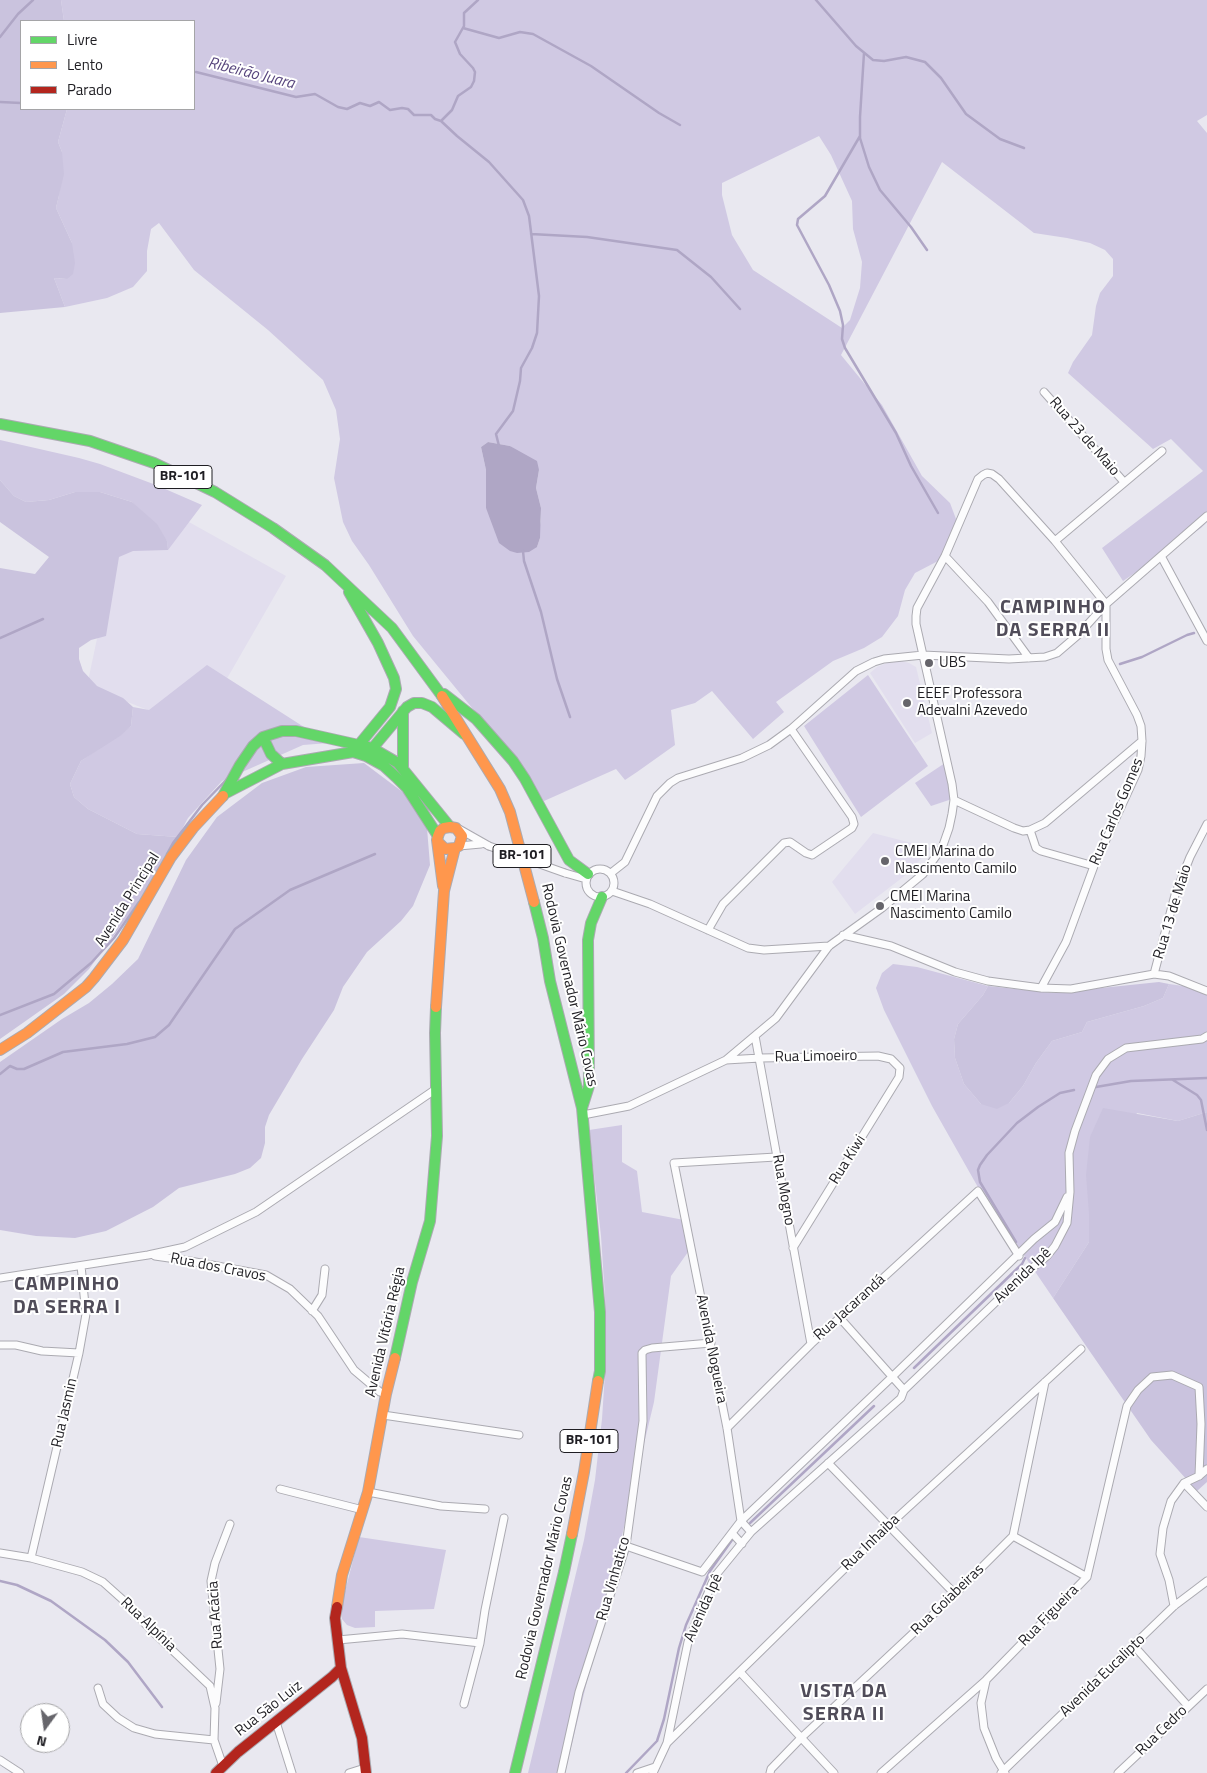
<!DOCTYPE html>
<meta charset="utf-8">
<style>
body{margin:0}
#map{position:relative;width:1207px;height:1773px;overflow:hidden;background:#e9e8f0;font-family:"Titillium Web",sans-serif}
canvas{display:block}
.legend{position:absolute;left:20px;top:20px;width:175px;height:90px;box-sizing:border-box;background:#fff;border:1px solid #a5a5a7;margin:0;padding:6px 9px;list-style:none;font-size:15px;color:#1f1e23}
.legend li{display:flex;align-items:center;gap:10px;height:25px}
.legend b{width:25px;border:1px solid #a5a5a7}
.north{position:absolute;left:20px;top:1703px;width:50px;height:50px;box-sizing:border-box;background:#fff;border:1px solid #a5a5a7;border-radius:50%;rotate:194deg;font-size:14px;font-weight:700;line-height:20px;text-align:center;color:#1f1e23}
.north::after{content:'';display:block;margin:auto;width:18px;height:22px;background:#66656b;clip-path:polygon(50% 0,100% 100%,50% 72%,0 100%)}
</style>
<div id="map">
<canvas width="1207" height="1773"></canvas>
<ul class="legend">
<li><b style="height:6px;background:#63d668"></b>Livre</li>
<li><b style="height:6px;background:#ff974d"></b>Lento</li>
<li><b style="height:6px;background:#b3261e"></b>Parado</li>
</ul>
<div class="north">N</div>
</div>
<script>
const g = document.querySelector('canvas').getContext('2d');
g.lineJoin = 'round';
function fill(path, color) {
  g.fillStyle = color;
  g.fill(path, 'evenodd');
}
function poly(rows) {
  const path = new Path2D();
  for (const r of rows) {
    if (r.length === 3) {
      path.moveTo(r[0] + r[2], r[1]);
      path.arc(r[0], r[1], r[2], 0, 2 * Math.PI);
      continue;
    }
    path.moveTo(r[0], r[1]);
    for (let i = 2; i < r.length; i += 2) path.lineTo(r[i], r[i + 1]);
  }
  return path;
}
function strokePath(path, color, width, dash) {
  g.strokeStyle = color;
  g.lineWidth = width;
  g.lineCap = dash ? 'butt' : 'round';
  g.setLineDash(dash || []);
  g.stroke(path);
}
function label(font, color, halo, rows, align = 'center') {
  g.font = font + ' "Titillium Web",sans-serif';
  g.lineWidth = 4;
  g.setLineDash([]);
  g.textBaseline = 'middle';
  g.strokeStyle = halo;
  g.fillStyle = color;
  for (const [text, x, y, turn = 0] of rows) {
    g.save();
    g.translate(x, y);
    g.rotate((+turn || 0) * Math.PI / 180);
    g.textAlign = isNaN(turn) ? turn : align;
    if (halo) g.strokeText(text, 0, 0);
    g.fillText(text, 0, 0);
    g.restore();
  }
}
const built = poly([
 [135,492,286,576,225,682,163,716,87,686,117,544],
 [901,661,909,663,916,667,932,733,915,743,870,673,877,667,887,663],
 [873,833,931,848,907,874,855,914,832,882]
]);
const green = poly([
 [61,0,1207,0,1207,115,1197,121,1207,133,1207,522,1201,528,1123,581,1102,548,1203,471,1171,439,1153,449,1068,373,1073,362,1092,335,1096,306,1100,293,1113,276,1113,259,1105,250,1090,243,1067,238,1034,233,942,162,841,355,882,405,922,476,950,503,956,519,956,527,938,561,915,573,905,590,898,616,882,637,864,648,833,661,776,702,784,712,753,739,712,691,695,703,671,710,675,745,637,772,625,780,616,769,544,801,509,753,413,636,369,565,352,541,343,522,334,478,340,439,336,410,323,380,268,330,194,270,159,223,151,229,147,251,147,271,133,287,107,298,65,307,54,278,67,279,72,243,56,208,59,195,62,152,58,142,67,109,194,109,194,21,64,21],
 [819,136,831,155,852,201,853,229,862,262,860,288,850,320,842,328,753,270,732,235,722,195,722,183],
 [488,442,510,446,539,470,536,488,541,508,541,521,539,529,540,538,537,547,486,508,486,470,481,447],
 [0,440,79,458,100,464,156,485,202,505,168,550,167,541,132,502,100,492,75,492,49,500,26,502,14,496,0,480],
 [207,665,329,743,303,745,222,781,188,818,178,837,137,834,88,809,74,797,70,784,81,761,131,726,133,707,149,710],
 [868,675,928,766,861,817,804,726],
 [945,763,952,799,931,806,915,783],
 [893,964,917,967,988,986,983,995,958,1024,954,1039,955,1058,964,1084,981,1104,1009,1103,1023,1086,1036,1063,1052,1041,1082,1032,1087,1022,1144,1006,1163,998,1169,984,1197,988,1207,995,1207,1112,1178,1121,1137,1113,1089,1214,1089,1242,1053,1298,979,1189,932,1106,884,1010,876,988,882,973],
 [622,1125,622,1162,637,1171,642,1212,684,1220,688,1252,671,1276,654,1402,565,1773,528,1773,584,1540,595,1480,602,1419,606,1358,605,1297,601,1236,589,1130],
 [359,1537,446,1550,434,1609,375,1611,375,1627,355,1628,347,1625,342,1619,342,1603]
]);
const forest = poly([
 [0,0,61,0,64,21,21,21,21,109,67,109,58,142,62,152,64,174,56,208,72,243,75,263,73,274,67,279,54,278,65,307,0,313],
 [0,480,14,496,26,502,49,500,75,492,100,492,132,502,157,524,167,541,168,550,133,551,119,557,106,636,91,640,79,648,79,659,83,671,97,686,123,698,133,707,131,726,120,736,81,761,70,784,74,797,88,809,137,834,178,837,145,893,89,969,64,994,0,1039,0,568,35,574,49,557,0,522],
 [364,763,408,796,427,828,430,865,413,906,401,921,367,952,343,987,334,1010,302,1059,269,1115,265,1127,265,1143,261,1158,250,1168,235,1174,179,1188,153,1207,106,1231,75,1238,36,1236,0,1230,0,1062,62,1019,89,1003,112,984,138,959,186,860,217,817,262,783,306,767],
 [1159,982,1169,984,1163,998,1144,1006,1087,1022,1082,1032,1052,1041,1036,1063,1023,1086,1009,1103,997,1109,981,1104,964,1084,955,1058,954,1039,958,1024,983,995,988,986,1053,993],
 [1103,1108,1178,1121,1207,1112,1207,1482,1197,1491,1151,1440,1053,1298,1089,1242,1089,1214,1086,1175,1090,1137]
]);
const water = poly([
 [488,442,510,446,537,461,539,470,536,488,541,508,540,538,537,547,529,552,517,553,510,551,499,543,486,508,486,470,481,447]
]);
const stream = poly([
 [816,0,856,46,873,60,884,61,906,57,925,62,941,78,966,114,1000,139,1024,148],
 [463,28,499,38,520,32,533,34,591,66,659,113,680,125],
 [0,37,18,14,33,0],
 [864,53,860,117,860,138,869,167,880,190,911,227,927,250],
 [196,72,296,97,315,94,338,107,347,109,360,103,370,106,379,102,390,110,402,108,408,109,414,115,431,115,435,119,441,121,457,136,489,162,523,200,529,216,539,296,537,333,532,348,521,368,520,381,513,411,496,434,499,446],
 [0,102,21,103],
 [441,121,452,110,458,96,471,87,474,81,475,72,473,68,460,54,455,42,464,26,464,13,478,0],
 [860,136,825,196,798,219,797,225,829,285,840,311,843,325,842,339,845,348,896,433,911,466,938,513],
 [531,234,587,237,677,250,711,277,740,309],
 [523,551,524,561,541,612,557,679,570,717],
 [0,638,43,619],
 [1120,664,1142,657,1187,635,1194,633],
 [167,854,173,843,202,805,227,779],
 [0,1015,54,994,91,963,114,938,139,902],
 [0,1074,10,1066,17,1069,24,1069,63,1052,127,1044,155,1037,169,1025,235,929,290,890,375,854],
 [1173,1080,1197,1095,1201,1100,1207,1130],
 [1096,1087,1131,1081,1207,1078],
 [1016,1242,980,1182,978,1170,980,1165,987,1155,1017,1123,1038,1107,1060,1093,1074,1090],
 [914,1368,1022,1264,1025,1258],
 [750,1523,874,1406],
 [0,1581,17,1585,51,1601,105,1640,128,1662,162,1707],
 [626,1773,657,1741,664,1719,679,1648,686,1625,710,1571,732,1540]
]);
const street = poly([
 [1044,392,1124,482],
 [1055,541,1162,451],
 [945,556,988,602,1029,658],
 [1161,556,1207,641],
 [954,800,1014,828,1023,831,1030,830,1045,823,1142,741],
 [459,829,489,846],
 [1030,830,1036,848,1041,851,1094,866],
 [459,846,481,844],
 [600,883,14],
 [565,873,586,879],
 [611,873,625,862,657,796,670,783,678,778,742,758,769,745,791,729,856,671,874,662,884,659,923,655,1009,659,1045,657,1057,653,1078,635,1106,604,1207,516],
 [612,891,650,904,748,948,764,950,829,946],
 [708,930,723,904,784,843,790,842,806,853,812,855,852,828,854,824,852,817,791,729],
 [843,935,891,946,955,972,988,981,1041,988,1071,989,1154,974,1169,976,1207,991],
 [1154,974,1175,895,1190,857,1207,824],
 [755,1036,811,1344],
 [726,1060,760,1058,878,1056,891,1059,900,1068,899,1077,793,1248],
 [583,1115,629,1106,726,1060,776,1018,829,946,882,908,923,874,942,848,949,828,952,814,954,800,952,784,916,624,916,616,917,608,945,556,978,479,983,475,987,473,992,474,999,479,1055,541,1106,604,1106,649,1108,660,1137,715,1141,726,1142,741,1141,756,1138,770,1094,866,1066,942,1041,988],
 [155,1256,190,1261,266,1275,290,1289,318,1316,354,1370,380,1392,386,1394],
 [0,1278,148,1255,185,1247,256,1212,436,1089],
 [312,1311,322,1295,325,1269],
 [840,1318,904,1390],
 [0,1345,16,1345,42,1351,79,1353],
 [383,1415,519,1435],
 [727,1428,811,1344,978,1191,1019,1256],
 [828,1463,955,1594],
 [1184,1483,1199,1476,1207,1469],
 [280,1489,363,1510],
 [368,1492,441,1506,485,1509],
 [751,1532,741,1521,727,1428,674,1163,776,1157],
 [732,1533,742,1544],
 [1013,1536,1087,1577],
 [626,1546,702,1572,741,1521,892,1377,1034,1239,1055,1222,1067,1197],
 [0,1553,31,1558,82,1572,103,1582,122,1599,150,1629,210,1686,215,1708,214,1740,223,1766],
 [31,1558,79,1353,86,1314,81,1266],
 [1174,1606,1169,1580,1160,1554,1163,1528,1171,1501,1184,1483,1207,1507],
 [338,1640,402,1634,480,1643],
 [1134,1646,1188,1706],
 [740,1672,834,1773],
 [986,1681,981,1703,984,1728,996,1758,1005,1773],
 [98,1688,103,1704,118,1718,134,1728,155,1734,214,1740],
 [216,1703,220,1669,211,1581,215,1563,230,1524],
 [464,1704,480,1643,485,1610,504,1518],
 [276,1722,292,1773],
 [667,1743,889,1525,1081,1349],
 [0,1760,20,1773],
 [349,1773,365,1768],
 [561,1773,579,1692,626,1546,643,1421,642,1353,645,1350,652,1348,711,1343],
 [637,1773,655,1767],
 [653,1773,667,1743,688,1642,715,1576,751,1532,901,1398,904,1390,1026,1273,1047,1256,1055,1246,1067,1223,1070,1192,1069,1153,1075,1131,1096,1075,1108,1059,1126,1048,1202,1039,1207,1036],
 [770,1773,771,1769,801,1738,955,1594,1013,1536,1045,1382],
 [881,1773,986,1680,1087,1577,1127,1406,1138,1390,1152,1377,1172,1375,1199,1387,1201,1424,1199,1476],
 [1001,1773,1174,1606,1207,1581],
 [1118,1773,1207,1689]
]);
const fast = poly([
 [0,424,90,441,154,463,215,492,273,528,325,565,392,628,442,696],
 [349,592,378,643,394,678,396,689,390,707,353,752],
 [444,694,476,719,513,761,525,779,569,860,588,874],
 [403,711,403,768],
 [263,737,271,754,282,764],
 [366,756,407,707,414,703,422,703,432,707,464,734],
 [226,793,282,764,353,752,366,756,384,766,396,777,407,788,438,836],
 [223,796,240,765,253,746,263,737,282,731,296,731,372,748,398,763,450,827],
 [534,902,543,938,550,981,582,1108,600,1312,600,1371,598,1381],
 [582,1108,589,1086,588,940,591,923,602,897],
 [395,1358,412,1282,430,1221,437,1136,435,1033,436,1007],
 [515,1773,564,1572,572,1534]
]);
const slow = poly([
 [442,696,500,789,510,812,534,902],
 [438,842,445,849,455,848,459,846,462,836,456,828,450,827,444,828,440,831,438,836,437,840,443,886],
 [436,1007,444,891,455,848],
 [0,1050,27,1033,86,987,94,978,123,940,171,857,193,828,223,796],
 [572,1534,584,1472,598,1381],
 [337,1607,342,1575,368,1492,386,1394,395,1358]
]);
const jam = poly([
 [337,1607,335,1618,341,1668,362,1738,366,1773],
 [216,1773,238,1752,332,1677,341,1668]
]);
const streetBridge = poly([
 [489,846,565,873]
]);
const markers = [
 [929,663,5,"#66656b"],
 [907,703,5,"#66656b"],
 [885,861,5,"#66656b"],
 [880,906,5,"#66656b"]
];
const shields = [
 [183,477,58],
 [522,856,58],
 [589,1441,58]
];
const shieldNames = [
 ["BR-101",183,477],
 ["BR-101",522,856],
 ["BR-101",589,1441]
];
const streetNames = [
 ["Rua 23 de Maio",1084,437,49],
 ["Rua Carlos Gomes",1117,812,-67],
 ["Avenida Principal",128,900,-58],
 ["Rua 13 de Maio",1173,912,-73],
 ["Rodovia Governador Mário Covas",569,985,77],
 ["Rua Limoeiro",816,1057,-1],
 ["Rua Kiwi",848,1160,-58],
 ["Rua Mogno",783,1190,80],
 ["Rua dos Cravos",218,1268,11],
 ["Avenida Ipê",1023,1276,-44],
 ["Rua Jacarandá",850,1308,-42],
 ["Avenida Vitória Régia",386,1332,-77],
 ["Avenida Nogueira",711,1349,79],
 ["Rua Jasmin",65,1413,-77],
 ["Rua Inhaiba",871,1543,-44],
 ["Rodovia Governador Mário Covas",545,1578,-77],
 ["Rua Vinhatico",614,1579,-74],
 ["Rua Goiabeiras",948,1600,-44],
 ["Avenida Ipê",704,1608,-66],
 ["Rua Acácia",216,1615,-94],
 ["Rua Figueira",1049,1616,-46],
 ["Rua Alpínia",148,1625,44],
 ["Avenida Eucalipto",1103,1676,-44],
 ["Rua São Luiz",269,1709,-38],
 ["Rua Cedro",1162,1731,-44]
];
const poiNames = [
 ["UBS",939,663],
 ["EEEF Professora",917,694],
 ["Adevalni Azevedo",917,711],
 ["CMEI Marina do",895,852],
 ["Nascimento Camilo",895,869],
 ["CMEI Marina",890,897],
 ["Nascimento Camilo",890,914]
];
const waterNames = [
 ["Ribeirão Juara",251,74,14]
];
const districtNames = [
 ["CAMPINHO",1053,608],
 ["DA SERRA II",1053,631],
 ["CAMPINHO",67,1285],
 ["DA SERRA I",67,1308],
 ["VISTA DA",844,1692],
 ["SERRA II",844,1715]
];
fill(built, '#e2deee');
fill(green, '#d0c9e3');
fill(forest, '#cac3de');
fill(water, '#afa6c5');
strokePath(stream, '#afa6c5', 2.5);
strokePath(street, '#abaab1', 9);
strokePath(fast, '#abaab1', 12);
strokePath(slow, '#abaab1', 12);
strokePath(jam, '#abaab1', 12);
strokePath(street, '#fcfcfd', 7);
strokePath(fast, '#63d668', 10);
strokePath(slow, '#ff974d', 10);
strokePath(jam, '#b3261e', 10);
strokePath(streetBridge, '#abaab1', 9, []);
strokePath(streetBridge, '#fcfcfd', 7);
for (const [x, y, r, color] of markers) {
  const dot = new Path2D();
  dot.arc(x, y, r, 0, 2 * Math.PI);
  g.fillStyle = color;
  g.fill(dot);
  strokePath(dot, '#fff', 2);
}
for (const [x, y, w] of shields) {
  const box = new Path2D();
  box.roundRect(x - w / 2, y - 11.5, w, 23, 4);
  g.fillStyle = '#fff';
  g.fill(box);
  strokePath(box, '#1f1e23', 1);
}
label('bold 14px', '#1f1e23', null, shieldNames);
label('15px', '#1f1e23', '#fff', streetNames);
label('15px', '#1f1e23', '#fff', poiNames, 'left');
label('italic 16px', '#57457d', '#fff', waterNames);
g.letterSpacing = '1px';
label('bold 20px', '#504c59', '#fff', districtNames);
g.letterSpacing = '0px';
</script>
